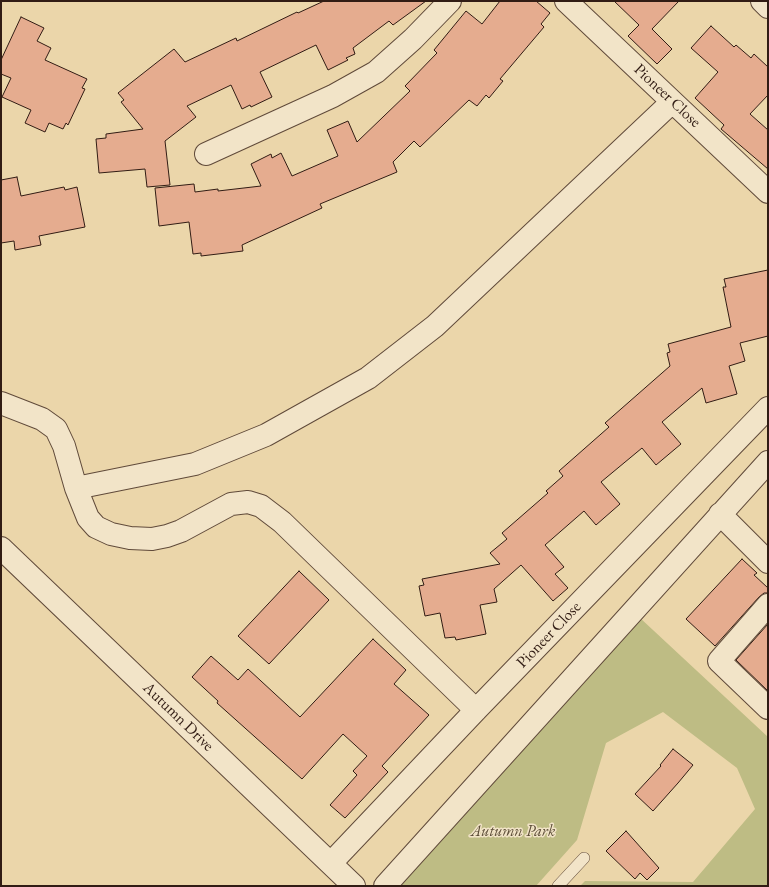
<!DOCTYPE html>
<style>
body{margin:0}
#map{position:relative;width:769px;height:887px;overflow:hidden;background:#ebd6aa;font-family:"EB Garamond",serif}
canvas{display:block}
.frame{position:absolute;inset:0;border:2px solid #311c14;pointer-events:none}
</style>
<div id="map">
<canvas width="769" height="887"></canvas>
<div class="frame"></div>
</div>
<script>
const g = document.querySelector('canvas').getContext('2d');
g.lineJoin = 'round';
function fill(path, color) {
  g.fillStyle = color;
  g.fill(path, 'evenodd');
}
function poly(rows) {
  const path = new Path2D();
  for (const r of rows) {
    path.moveTo(r[0], r[1]);
    for (let i = 2; i < r.length; i += 2) path.lineTo(r[i], r[i + 1]);
  }
  return path;
}
function strokePath(path, color, width, dash) {
  g.strokeStyle = color;
  g.lineWidth = width;
  g.lineCap = dash ? 'butt' : 'round';
  g.setLineDash(dash || []);
  g.stroke(path);
}
function label(font, color, halo, rows, align = 'center') {
  g.font = font + ' "EB Garamond",serif';
  g.lineWidth = 3;
  g.setLineDash([]);
  g.textBaseline = 'middle';
  g.strokeStyle = halo;
  g.fillStyle = color;
  for (const [text, x, y, turn = 0] of rows) {
    g.save();
    g.translate(x, y);
    g.rotate((+turn || 0) * Math.PI / 180);
    g.textAlign = isNaN(turn) ? turn : align;
    if (halo) g.strokeText(text, 0, 0);
    g.fillText(text, 0, 0);
    g.restore();
  }
}
const green = poly([
 [639,617,768,737,768,886,580,886,585,881,693,882,755,809,737,768,663,712,606,743,577,840,536,886,386,886,585,682]
]);
const building = poly([
 [324,1,426,1,393,25,389,21,353,48,355,54,346,58,348,60,328,70,316,45,260,72,272,97,251,107,250,105,242,109,231,85,187,106,196,117,165,141,170,185,147,187,145,169,99,173,96,139,106,138,106,134,143,129,121,102,124,100,118,93,174,49,185,62,236,38,237,41,297,12,298,13,324,1],
 [500,1,536,1,550,13,541,24,544,27,500,79,503,81,489,98,486,95,477,106,469,100,420,147,414,141,393,162,397,172,320,204,322,208,242,245,243,251,201,256,201,253,193,254,189,222,159,226,155,188,194,184,195,192,218,189,218,191,261,186,251,164,271,154,272,158,281,153,292,176,338,156,327,130,348,121,357,142,410,91,405,86,437,53,434,50,466,11,482,24,500,1],
 [614,1,679,1,652,29,672,49,657,64,628,36,639,25,614,1],
 [21,17,44,28,37,41,51,48,45,60,87,79,82,88,85,89,68,125,66,123,63,129,49,123,45,132,25,123,31,110,2,97,11,78,1,74,1,60,21,17],
 [711,26,734,47,736,45,751,58,754,54,768,67,768,95,750,114,768,130,768,169,721,129,724,125,695,98,718,72,691,48,711,26],
 [17,177,21,196,64,187,65,190,77,187,85,227,39,236,41,245,15,250,14,241,1,243,1,180,17,177],
 [768,270,768,336,740,343,745,361,729,366,737,394,706,403,702,388,662,422,681,444,656,465,642,448,601,482,620,504,596,525,584,511,545,545,564,567,555,574,568,588,553,601,521,565,494,589,497,602,480,605,486,634,456,640,455,637,445,638,440,613,425,616,419,586,424,585,422,579,500,564,490,553,507,539,502,533,548,493,546,491,563,476,559,471,609,427,605,423,670,366,667,353,670,352,668,344,731,327,723,287,726,287,724,279,768,270],
 [742,559,757,573,754,575,768,588,768,593,764,593,759,597,715,646,686,619,742,559],
 [299,571,329,600,269,664,238,636,299,571],
 [768,624,768,691,736,660,768,624],
 [373,639,406,670,394,684,429,715,382,766,388,772,345,818,330,805,357,775,353,771,367,756,343,734,302,779,217,703,218,701,192,677,211,656,238,680,248,669,300,717,373,639],
 [673,749,693,765,678,783,653,811,635,794,661,766,660,765,673,749],
 [626,831,659,868,647,880,640,873,635,879,606,851,626,831]
]);
const service = poly([
 [558,886,584,858]
]);
const minor = poly([
 [566,1,768,192],
 [762,1,768,7],
 [206,154,333,96,376,72,413,39,450,1],
 [1,403,42,419,56,429,64,446,76,488,88,518,96,527,111,534,130,538,152,539,167,536,181,531,231,504,248,502,261,506,282,522,476,710],
 [76,488,195,464,266,435,368,378,435,326,672,102],
 [720,514,768,562],
 [1,548,354,886],
 [768,605,719,661,768,708],
 [331,863,476,710,768,408],
 [385,886,768,462]
]);
const streetNames = [
 ["Pioneer Close",667,96,43],
 ["Pioneer Close",549,635,-46],
 ["Autumn Drive",178,717,44]
];
const parkNames = [
 ["Autumn Park",513,832]
];
fill(green, '#bebc84');
fill(building, '#e5ac8f');
strokePath(building, '#311c14', 1);
strokePath(service, '#604a3a', 12);
strokePath(minor, '#604a3a', 24);
strokePath(service, '#f2e4c8', 11);
strokePath(minor, '#f2e4c8', 22);
label('16px', '#311c14', '#f2e4c8', streetNames);
label('italic 16px', '#5b4c36', '#f2e4c8', parkNames);
</script>
